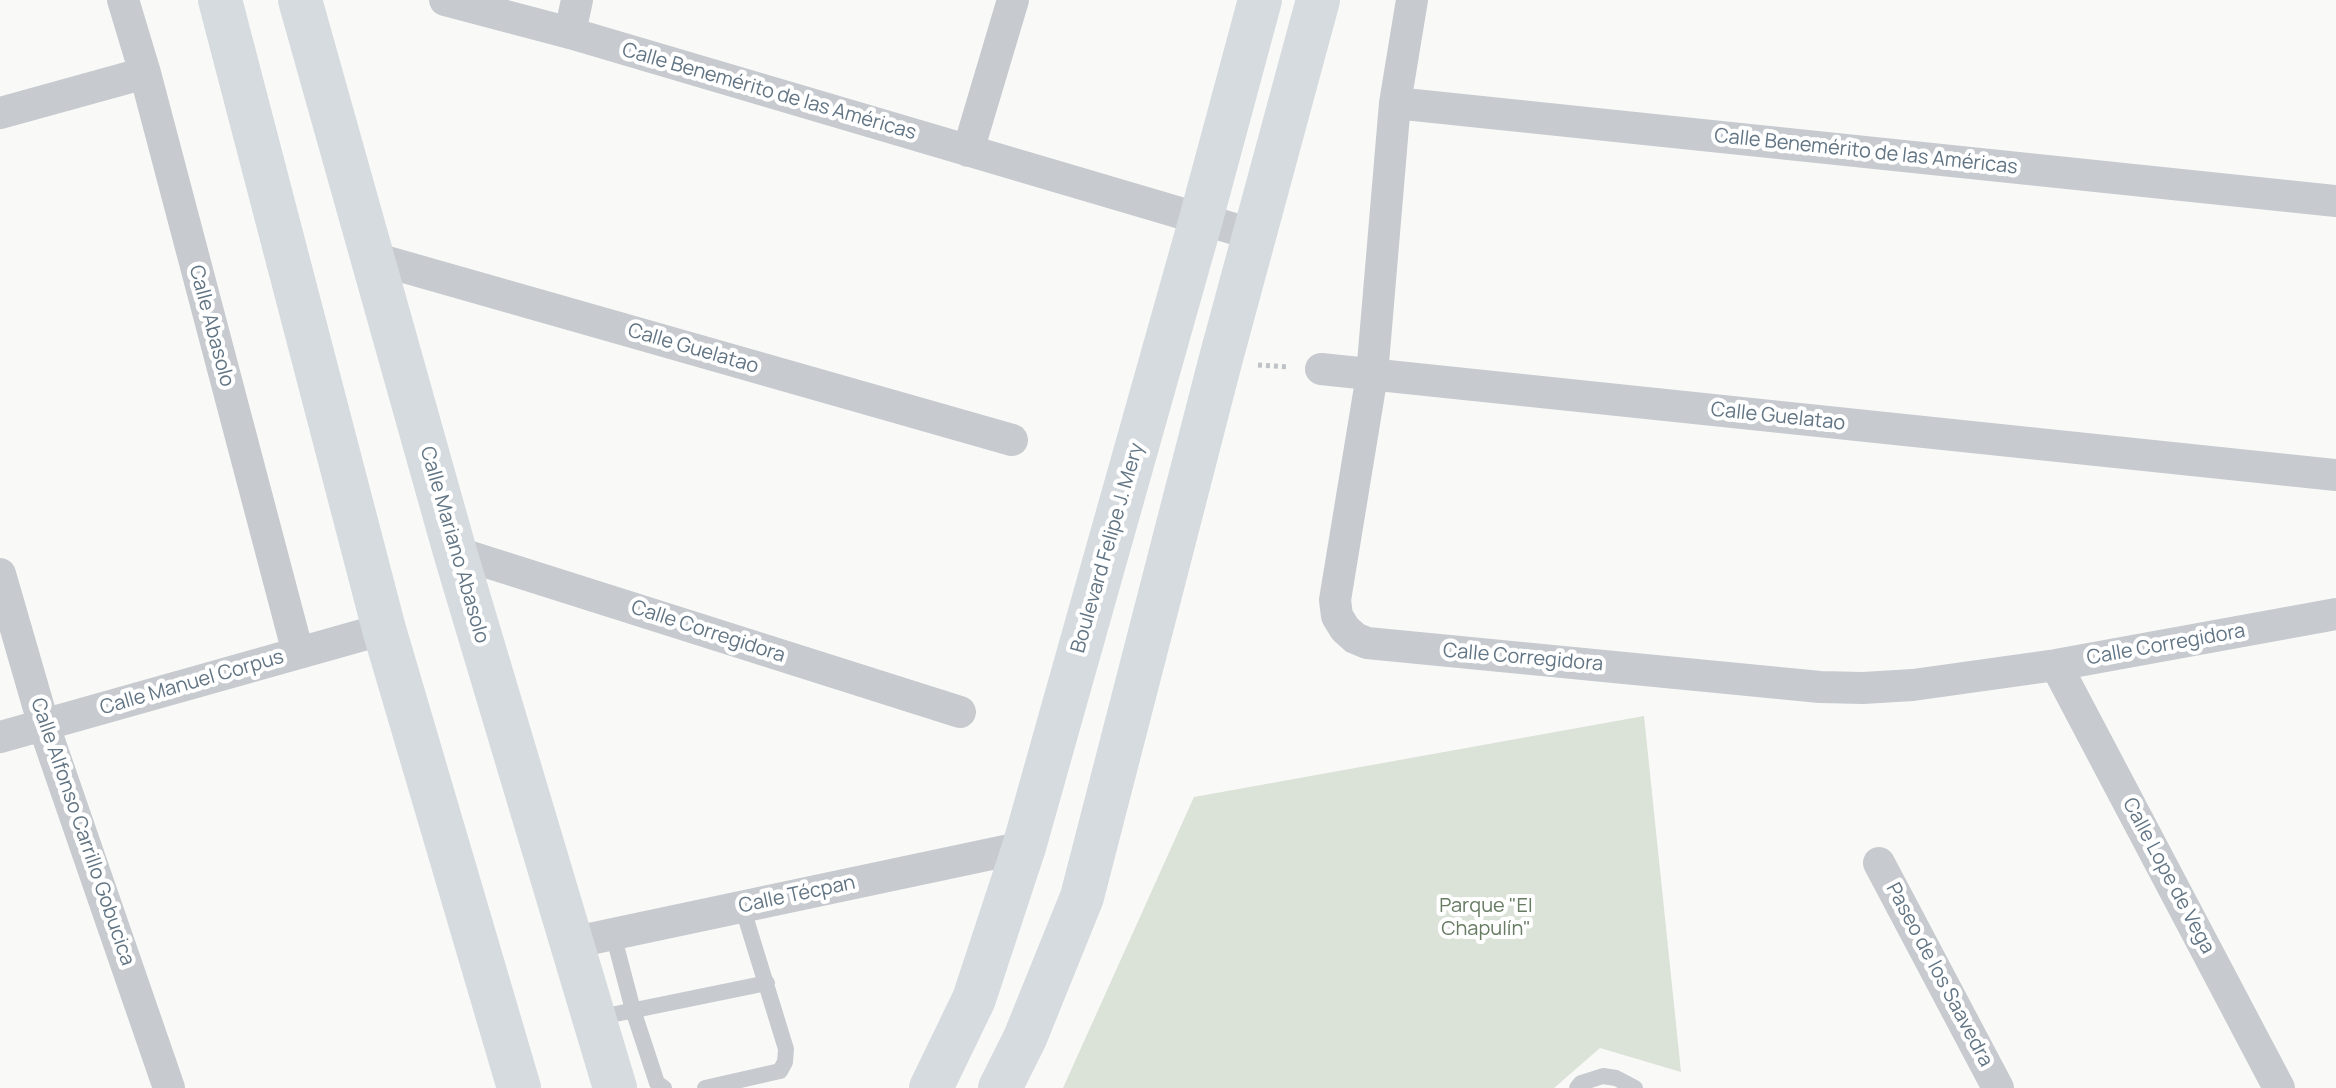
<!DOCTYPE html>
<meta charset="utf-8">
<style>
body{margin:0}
canvas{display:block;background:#f9f9f7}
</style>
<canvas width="2336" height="1088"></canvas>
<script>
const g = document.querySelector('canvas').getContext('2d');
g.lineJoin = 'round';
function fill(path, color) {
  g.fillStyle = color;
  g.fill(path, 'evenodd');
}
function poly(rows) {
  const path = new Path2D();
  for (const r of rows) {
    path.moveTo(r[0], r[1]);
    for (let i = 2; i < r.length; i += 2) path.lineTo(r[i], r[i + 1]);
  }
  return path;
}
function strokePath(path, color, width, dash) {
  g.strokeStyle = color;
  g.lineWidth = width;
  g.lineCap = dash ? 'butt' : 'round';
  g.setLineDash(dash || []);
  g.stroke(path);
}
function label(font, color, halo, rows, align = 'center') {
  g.font = font + ' Manrope,sans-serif';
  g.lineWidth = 8;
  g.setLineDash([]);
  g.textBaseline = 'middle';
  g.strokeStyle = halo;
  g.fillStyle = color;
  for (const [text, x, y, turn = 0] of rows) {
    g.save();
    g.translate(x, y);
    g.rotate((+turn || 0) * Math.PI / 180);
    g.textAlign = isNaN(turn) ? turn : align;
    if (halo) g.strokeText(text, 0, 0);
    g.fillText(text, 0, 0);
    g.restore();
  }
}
const green = poly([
 [1644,716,1681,1072,1600,1048,1554,1088,1063,1088,1194,797]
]);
const path = poly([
 [1258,365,1288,367]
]);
const lane = poly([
 [613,934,633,1010,657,1083,664,1088],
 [596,1018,767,983],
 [705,1088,780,1071,785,1062,786,1049,742,906],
 [1577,1088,1581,1083,1603,1076,1616,1078,1635,1088]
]);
const street = poly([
 [123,0,145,73,298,653],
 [445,0,570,33,1255,235],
 [1412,0,1395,103,1372,375,1335,600,1337,616,1345,629,1355,638,1367,643,1820,687,1863,688,1913,685,2056,665,2336,614],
 [570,33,577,0],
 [1395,103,2336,201],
 [0,113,145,73],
 [968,151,1013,0],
 [373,258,1012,440],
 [1321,369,2336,475],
 [455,552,960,712],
 [0,574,44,726,169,1088],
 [2056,665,2279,1088],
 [0,737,384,629],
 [1879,863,1998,1088],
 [571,943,1024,847]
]);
const secondary = poly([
 [220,0,384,629,519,1088],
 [300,0,455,552,615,1088]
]);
const primary = poly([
 [931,1088,974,999,1024,847,1201,219,1260,0],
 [1000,1088,1025,1038,1082,897,1220,362,1318,0]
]);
const streetNames = [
 ["Calle Benemérito de las Américas",769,92,16],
 ["Calle Benemérito de las Américas",1866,152,6],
 ["Calle Abasolo",211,326,75],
 ["Calle Guelatao",693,349,16],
 ["Calle Guelatao",1778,417,6],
 ["Calle Mariano Abasolo",454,545,74],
 ["Boulevard Felipe J. Mery",1108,548,-74],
 ["Calle Corregidora",708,632,18],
 ["Calle Corregidora",2166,645,-10],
 ["Calle Corregidora",1523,658,5],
 ["Calle Manuel Corpus",192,683,-16],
 ["Calle Alfonso Carrillo Gobucica",82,832,71],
 ["Calle Lope de Vega",2168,876,62],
 ["Calle Técpan",797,895,-12],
 ["Paseo de los Saavedra",1939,975,62]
];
const parkNames = [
 ["Parque \"El",1486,906],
 ["Chapulín\"",1486,929]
];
fill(green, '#dbe2d7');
strokePath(path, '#c0c3c5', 5, [4, 4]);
strokePath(lane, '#c7cbcf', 16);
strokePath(street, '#c7cbcf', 32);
strokePath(secondary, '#d6dbdf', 44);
strokePath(primary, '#d6dbdf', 44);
label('20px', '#627584', '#fff', streetNames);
label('20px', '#667b61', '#fff', parkNames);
</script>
